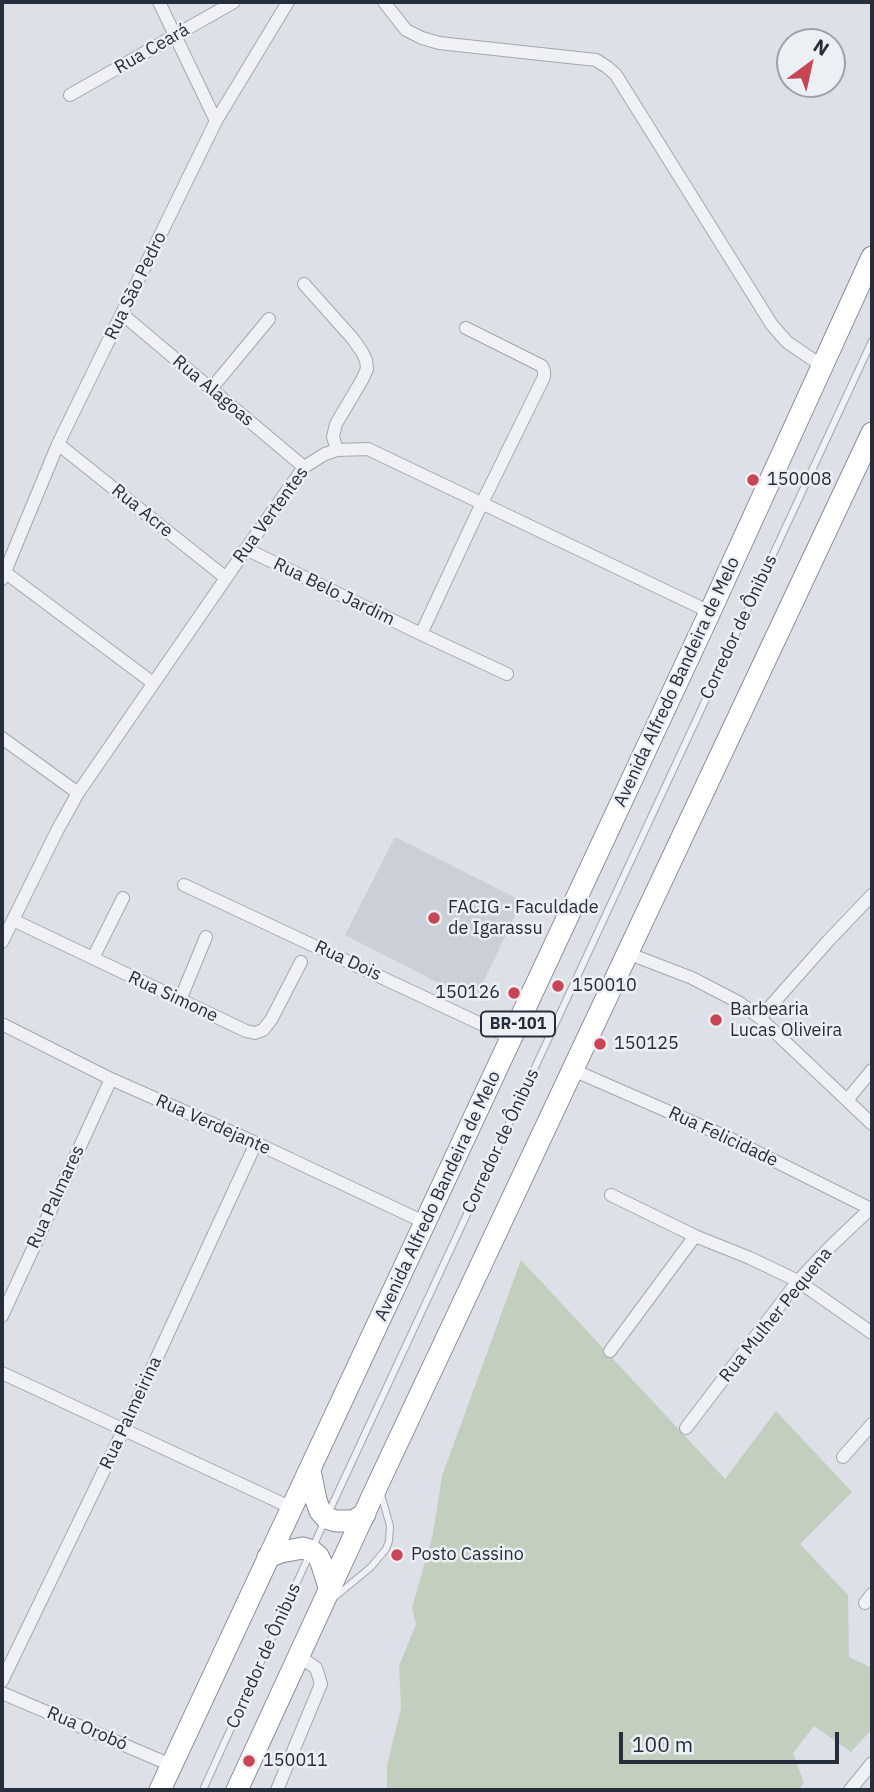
<!DOCTYPE html>
<meta charset="utf-8">
<style>
body{margin:0}
#map{position:relative;width:874px;height:1792px;overflow:hidden;background:#dde0e6;font-family:"IBM Plex Sans",sans-serif}
canvas{display:block}
.frame{position:absolute;inset:0;border:4px solid #272e3b;pointer-events:none}
.north{position:absolute;left:776px;top:28px;width:70px;height:70px;box-sizing:border-box;background:#eceff4;border:2px solid #9da2aa;border-radius:50%;rotate:33deg;font-size:19px;font-weight:700;line-height:28px;text-align:center;color:#272e3b}
.north::after{content:'';display:block;margin:auto;width:24px;height:32px;background:#c74555;clip-path:polygon(50% 0,100% 100%,50% 72%,0 100%)}
.scale{position:absolute;left:619px;top:1732px;width:220px;height:32px;box-sizing:border-box;border:4px solid #272e3b;border-top:0;padding-left:9px;font-size:21px;line-height:24px;white-space:nowrap;color:#272e3b;-webkit-text-stroke:5px #eceff4;paint-order:stroke}
</style>
<div id="map">
<canvas width="874" height="1792"></canvas>
<div class="frame"></div>
<div class="north">N</div>
<div class="scale">100 m</div>
</div>
<script>
const g = document.querySelector('canvas').getContext('2d');
g.lineJoin = 'round';
function fill(path, color) {
  g.fillStyle = color;
  g.fill(path, 'evenodd');
}
function poly(rows) {
  const path = new Path2D();
  for (const r of rows) {
    path.moveTo(r[0], r[1]);
    for (let i = 2; i < r.length; i += 2) path.lineTo(r[i], r[i + 1]);
  }
  return path;
}
function strokePath(path, color, width, dash) {
  g.strokeStyle = color;
  g.lineWidth = width;
  g.lineCap = dash ? 'butt' : 'round';
  g.setLineDash(dash || []);
  g.stroke(path);
}
function label(font, color, halo, rows, align = 'center') {
  g.font = font + ' "IBM Plex Sans",sans-serif';
  g.lineWidth = 5;
  g.setLineDash([]);
  g.textBaseline = 'middle';
  g.strokeStyle = halo;
  g.fillStyle = color;
  for (const [text, x, y, turn = 0] of rows) {
    g.save();
    g.translate(x, y);
    g.rotate((+turn || 0) * Math.PI / 180);
    g.textAlign = isNaN(turn) ? turn : align;
    if (halo) g.strokeText(text, 0, 0);
    g.fillText(text, 0, 0);
    g.restore();
  }
}
const built = poly([
 [395,837,522,901,474,1001,345,935]
]);
const green = poly([
 [521,1260,725,1479,776,1411,852,1492,800,1544,848,1595,849,1657,872,1668,872,1729,851,1752,814,1726,793,1753,804,1783,799,1790,387,1790,387,1766,401,1708,399,1666,416,1624,412,1608,433,1534,442,1476]
]);
const lane = poly([
 [336,1596,371,1567,386,1549,389,1541,390,1526,380,1491],
 [203,1790,326,1518,872,341]
]);
const street = poly([
 [159,2,216,121],
 [384,2,406,30,422,38,439,43,596,60,607,67,616,75,772,325,787,342,822,366],
 [70,95,234,2],
 [304,284,353,339,362,352,366,360,367,369,362,380,336,424,333,437,337,450],
 [122,314,304,467],
 [466,328,542,366,544,371,544,377,482,503,421,634,507,674],
 [211,389,269,319],
 [58,444,226,578],
 [246,549,421,634],
 [2,570,153,683],
 [2,579,58,444,216,121,288,2],
 [2,738,78,793],
 [184,885,511,1038],
 [13,920,246,1031,255,1033,263,1030,271,1020,301,962],
 [2,942,58,829,78,793,246,549,304,467,325,454,337,450,368,449,710,612],
 [627,953,692,978,740,1003,760,1018,872,1124],
 [93,958,123,898],
 [180,1000,206,937],
 [760,1018,829,940,872,895],
 [2,1024,111,1079,256,1143,426,1223],
 [573,1070,729,1138,871,1209],
 [847,1100,872,1070],
 [611,1195,695,1236,750,1258,798,1281,872,1333],
 [2,1316,111,1079],
 [610,1351,695,1236],
 [2,1373,292,1508],
 [686,1428,798,1281,832,1245,872,1207],
 [843,1457,872,1424],
 [865,1603,872,1594],
 [2,1681,123,1431,256,1143],
 [2,1693,171,1765],
 [277,1790,321,1684,316,1668,299,1656],
 [850,1790,872,1763]
]);
const highway = poly([
 [310,1471,316,1500,320,1511,326,1518,336,1521,353,1521,365,1514],
 [268,1557,281,1552,303,1548,312,1551,318,1556,321,1562,330,1590],
 [160,1790,710,612,872,257],
 [237,1790,378,1484,872,433]
]);
const markers = [
 [753,480,7,"#c74555"],
 [434,918,7,"#c74555"],
 [558,986,7,"#c74555"],
 [514,993,7,"#c74555"],
 [716,1020,7,"#c74555"],
 [600,1044,7,"#c74555"],
 [397,1555,7,"#c74555"],
 [249,1761,7,"#c74555"]
];
const shields = [
 [518,1024,74]
];
const shieldNames = [
 ["BR-101",518,1024]
];
const streetNames = [
 ["Rua Ceará",152,49,-30],
 ["Rua São Pedro",136,286,-64],
 ["Rua Alagoas",213,391,40],
 ["Rua Acre",142,511,39],
 ["Rua Vertentes",271,515,-54],
 ["Rua Belo Jardim",334,592,26],
 ["Corredor de Ônibus",739,627,-65],
 ["Avenida Alfredo Bandeira de Melo",677,682,-65],
 ["Rua Dois",348,961,25],
 ["Rua Simone",173,997,25],
 ["Rua Verdejante",213,1125,24],
 ["Rua Felicidade",723,1137,25],
 ["Corredor de Ônibus",501,1141,-65],
 ["Avenida Alfredo Bandeira de Melo",438,1196,-65],
 ["Rua Palmares",56,1197,-65],
 ["Rua Mulher Pequena",776,1315,-51],
 ["Rua Palmeirina",131,1413,-65],
 ["Corredor de Ônibus",264,1656,-66],
 ["Rua Orobó",87,1729,23]
];
const poiNames = [
 ["150008",767,480],
 ["FACIG - Faculdade",448,908],
 ["de Igarassu",448,929],
 ["150010",572,986],
 ["150126",500,993,"right"],
 ["Barbearia",730,1010],
 ["Lucas Oliveira",730,1031],
 ["150125",614,1044],
 ["Posto Cassino",411,1555],
 ["150011",263,1761]
];
fill(built, '#cbcfd7');
fill(green, '#c2cfbe');
strokePath(lane, '#a3a7af', 8);
strokePath(street, '#a3a7af', 14);
strokePath(highway, '#858d9c', 23);
strokePath(lane, '#eff1f4', 6);
strokePath(street, '#eff1f4', 12);
strokePath(highway, '#fff', 21);
for (const [x, y, r, color] of markers) {
  const dot = new Path2D();
  dot.arc(x, y, r, 0, 2 * Math.PI);
  g.fillStyle = color;
  g.fill(dot);
  strokePath(dot, '#eceff4', 2.5);
}
for (const [x, y, w] of shields) {
  const box = new Path2D();
  box.roundRect(x - w / 2, y - 12.5, w, 25, 5);
  g.fillStyle = '#eceff4';
  g.fill(box);
  strokePath(box, '#272e3b', 2);
}
label('bold 16px', '#272e3b', null, shieldNames);
label('18px', '#272e3b', '#eceff4', streetNames);
label('18px', '#272e3b', '#eceff4', poiNames, 'left');
</script>
